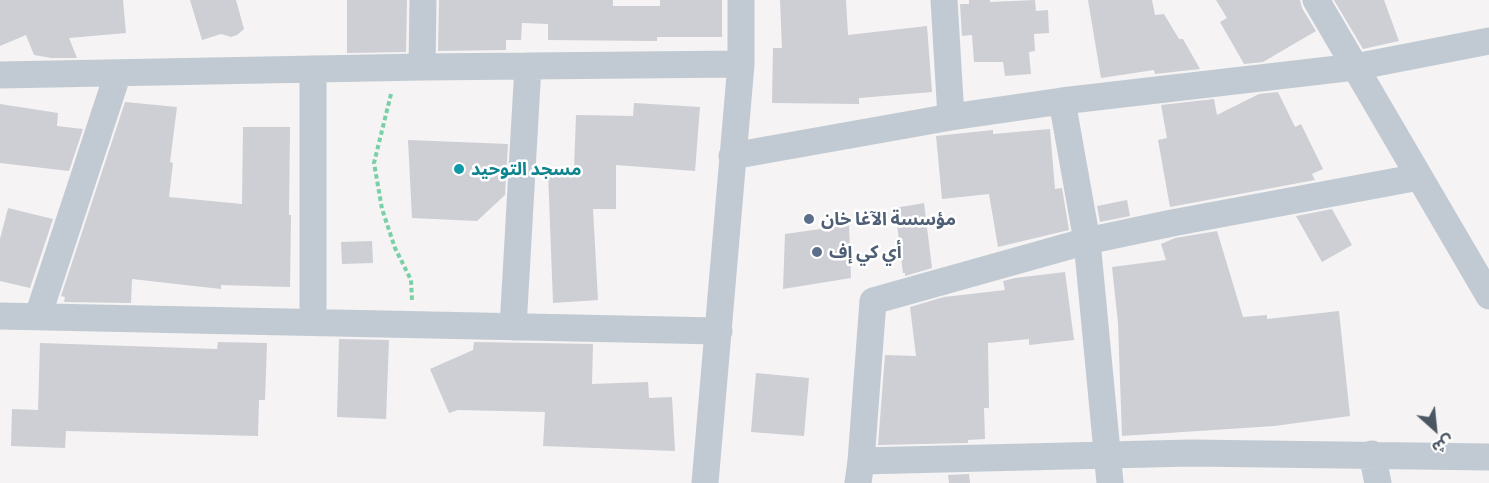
<!DOCTYPE html>
<meta charset="utf-8">
<style>
body{margin:0}
#map{position:relative;width:1489px;height:483px;overflow:hidden;background:#f5f3f3;font-family:Barlow,"Noto Sans Arabic",sans-serif}
canvas{display:block}
.north{position:absolute;left:1405px;top:399px;width:60px;height:60px;-webkit-text-stroke:4px #fff;paint-order:stroke;rotate:153deg;font-size:16px;font-weight:700;line-height:24px;text-align:center;color:#4a5661}
.north::after{content:'';display:block;margin:auto;width:21px;height:27px;background:#4a5661;clip-path:polygon(50% 0,100% 100%,50% 72%,0 100%)}
</style>
<div id="map">
<canvas width="1489" height="483"></canvas>
<div class="north">ش</div>
</div>
<script>
const g = document.querySelector('canvas').getContext('2d');
g.lineJoin = 'round';
function fill(path, color) {
  g.fillStyle = color;
  g.fill(path, 'evenodd');
}
function poly(rows) {
  const path = new Path2D();
  for (const r of rows) {
    path.moveTo(r[0], r[1]);
    for (let i = 2; i < r.length; i += 2) path.lineTo(r[i], r[i + 1]);
  }
  return path;
}
function strokePath(path, color, width, dash) {
  g.strokeStyle = color;
  g.lineWidth = width;
  g.lineCap = dash ? 'butt' : 'round';
  g.setLineDash(dash || []);
  g.stroke(path);
}
function label(font, color, halo, rows, align = 'center') {
  g.font = font + ' Barlow,"Noto Sans Arabic",sans-serif';
  g.lineWidth = 5;
  g.setLineDash([]);
  g.textBaseline = 'middle';
  g.strokeStyle = halo;
  g.fillStyle = color;
  for (const [text, x, y, turn = 0] of rows) {
    g.save();
    g.translate(x, y);
    g.rotate((+turn || 0) * Math.PI / 180);
    g.textAlign = isNaN(turn) ? turn : align;
    if (halo) g.strokeText(text, 0, 0);
    g.fillText(text, 0, 0);
    g.restore();
  }
}
const building = poly([
 [0,0,123,0,126,33,69,38,77,58,51,58,34,55,26,35,0,46],
 [190,0,236,0,244,29,237,35,231,37,221,34,202,40],
 [347,0,407,0,406,52,347,53],
 [439,0,613,0,613,6,660,6,660,0,722,0,722,37,657,37,657,41,548,40,548,24,522,23,521,40,506,40,506,50,438,51],
 [780,0,846,0,848,35,927,26,932,92,859,98,859,104,772,103,773,48,782,48],
 [969,0,990,0,990,2,1035,0,1036,11,1048,10,1049,33,1034,34,1035,51,1029,52,1031,74,1005,76,1003,62,974,62,972,35,962,36,960,4,969,4],
 [1088,0,1152,0,1155,15,1164,14,1179,39,1183,39,1200,69,1155,74,1154,70,1101,78],
 [1216,0,1300,0,1302,8,1316,31,1263,62,1244,64,1220,22,1227,18],
 [1334,0,1384,0,1399,41,1363,49],
 [1278,92,1295,127,1301,124,1323,169,1312,174,1315,180,1170,207,1158,140,1167,138,1161,105,1214,99,1217,115,1259,94],
 [125,102,177,107,170,162,173,163,169,197,242,204,243,127,290,127,289,215,291,215,290,287,221,285,221,289,132,279,131,303,64,302,65,297,61,296],
 [634,103,700,107,695,171,616,165,616,209,593,209,598,300,553,303,548,171,574,170,576,115,633,116],
 [0,104,58,113,57,126,83,129,69,171,0,163],
 [1050,129,1055,189,1062,188,1069,230,998,247,989,194,942,199,936,136,993,130,993,134],
 [408,140,508,144,505,195,477,221,412,218],
 [1127,200,1130,216,1100,222,1097,206],
 [924,203,932,268,905,276,905,273,903,273,895,208],
 [8,208,53,219,30,288,0,281,0,239],
 [1332,209,1352,245,1322,262,1296,216],
 [849,225,851,278,783,289,785,234],
 [1217,231,1243,317,1267,315,1267,319,1339,311,1350,416,1274,426,1122,436,1118,323,1112,267,1166,260,1161,244,1175,238],
 [372,241,373,263,342,264,341,242],
 [1065,272,1074,340,1029,345,1029,339,988,343,989,408,984,408,985,439,968,440,968,443,878,445,885,355,916,356,910,307,944,297,1005,290,1003,281,1015,278],
 [339,339,389,340,386,419,337,417],
 [218,342,267,343,265,400,259,400,258,436,66,431,65,448,11,446,12,409,38,410,40,343,217,349],
 [474,342,593,344,592,384,648,382,649,398,672,397,675,451,543,446,545,412,458,410,449,413,430,369,473,350],
 [756,373,809,378,804,436,751,432],
 [969,474,970,483,949,483,948,475]
]);
const path = poly([
 [391,94,374,163,382,209,395,248,411,280,412,300]
]);
const minor = poly([
 [944,0,951,117],
 [1316,0,1489,296],
 [422,67,423,0],
 [0,75,422,67,741,64],
 [1062,101,1087,241,1110,483],
 [732,156,951,117,1062,101,1355,67,1489,41],
 [0,316,719,331],
 [38,316,118,73],
 [313,322,313,69],
 [513,327,528,66],
 [1372,454,1378,483],
 [861,461,873,301,1087,241,1172,223,1419,177],
 [705,483,741,64,741,0],
 [858,483,861,461,1191,453,1489,457]
]);
const markers = [
 [459,169,6,"#0f9aa8"],
 [809,219,6,"#5c6f8a"],
 [817,252,6,"#5c6f8a"]
];
const cultureNames = [
 ["مسجد التوحيد",471,169]
];
const serviceNames = [
 ["مؤسسة الآغا خان",821,219],
 ["أي كي إف",829,252]
];
fill(building, '#cdcfd5');
strokePath(path, '#7ad0a6', 4, [4.5, 3]);
strokePath(minor, '#c1cad2', 27);
for (const [x, y, r, color] of markers) {
  const dot = new Path2D();
  dot.arc(x, y, r, 0, 2 * Math.PI);
  g.fillStyle = color;
  g.fill(dot);
  strokePath(dot, '#fff', 2);
}
label('bold 18px', '#0d838f', '#fff', cultureNames, 'left');
label('bold 18px', '#4e5e75', '#fff', serviceNames, 'left');
</script>
